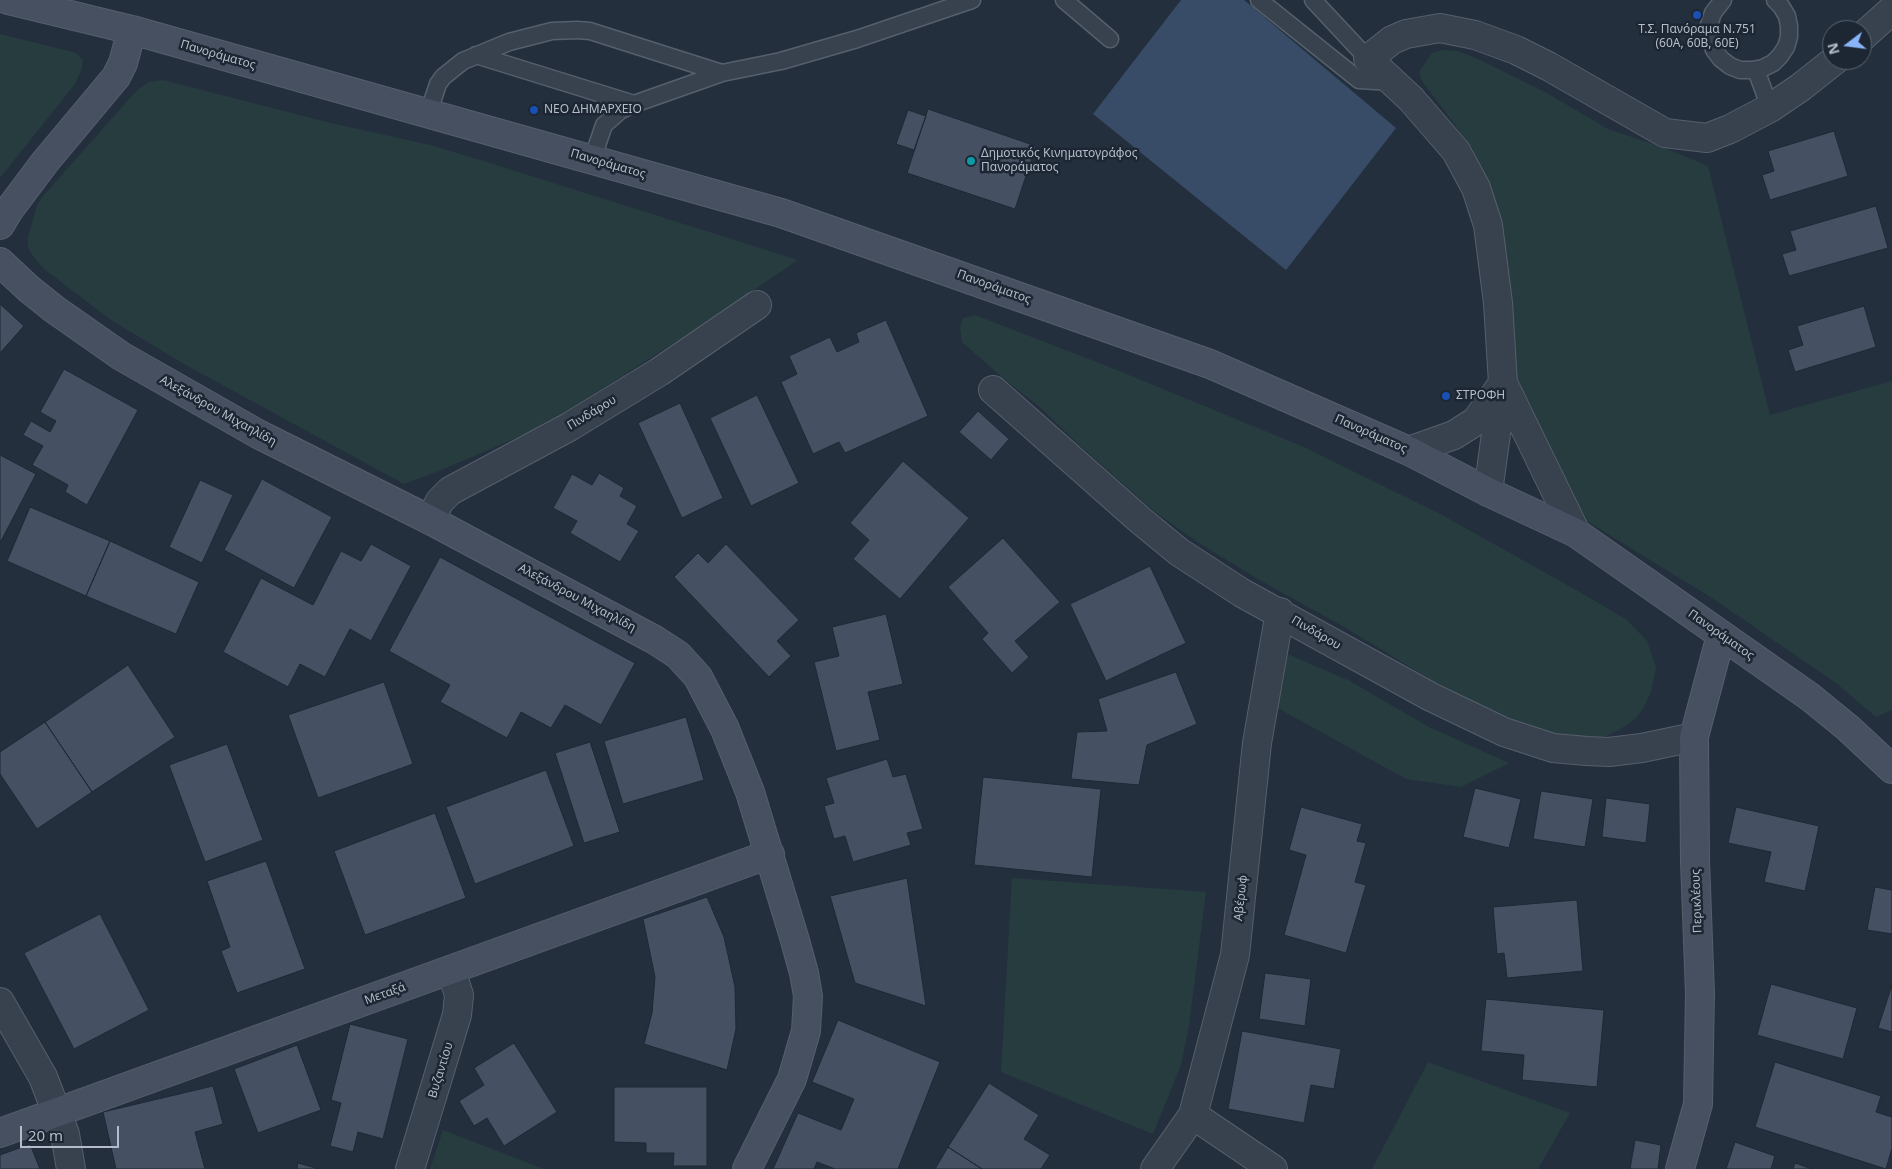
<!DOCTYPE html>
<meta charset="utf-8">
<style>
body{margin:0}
#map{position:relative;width:1892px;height:1169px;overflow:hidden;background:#242f3e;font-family:"Noto Sans",sans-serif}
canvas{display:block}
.north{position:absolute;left:1822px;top:20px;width:50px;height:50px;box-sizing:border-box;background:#1d2633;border:1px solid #59626f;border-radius:50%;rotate:255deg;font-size:14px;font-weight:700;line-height:20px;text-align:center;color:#b4bcc9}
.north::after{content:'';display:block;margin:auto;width:18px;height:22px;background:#8ab4f8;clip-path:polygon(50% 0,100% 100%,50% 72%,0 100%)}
.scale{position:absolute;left:20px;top:1126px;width:99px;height:22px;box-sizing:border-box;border:2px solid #b4bcc9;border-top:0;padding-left:6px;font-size:15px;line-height:18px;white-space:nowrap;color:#b4bcc9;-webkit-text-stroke:4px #1d2633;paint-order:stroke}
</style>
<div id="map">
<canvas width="1892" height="1169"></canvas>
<div class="north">N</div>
<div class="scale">20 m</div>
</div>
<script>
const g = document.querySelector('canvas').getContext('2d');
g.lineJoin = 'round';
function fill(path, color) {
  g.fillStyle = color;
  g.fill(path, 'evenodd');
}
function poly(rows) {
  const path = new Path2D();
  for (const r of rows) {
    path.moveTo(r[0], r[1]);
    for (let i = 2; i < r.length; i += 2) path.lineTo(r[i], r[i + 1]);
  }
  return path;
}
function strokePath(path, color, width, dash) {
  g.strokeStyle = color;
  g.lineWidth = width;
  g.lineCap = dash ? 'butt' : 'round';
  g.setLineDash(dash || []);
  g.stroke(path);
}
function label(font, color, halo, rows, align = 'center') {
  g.font = font + ' "Noto Sans",sans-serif';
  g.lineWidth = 5;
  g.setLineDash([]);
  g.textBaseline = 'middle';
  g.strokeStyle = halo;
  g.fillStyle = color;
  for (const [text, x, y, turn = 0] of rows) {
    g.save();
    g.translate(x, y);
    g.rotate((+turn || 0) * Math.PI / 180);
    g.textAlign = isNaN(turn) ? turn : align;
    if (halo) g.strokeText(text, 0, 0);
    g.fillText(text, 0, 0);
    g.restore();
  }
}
const green = poly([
 [0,34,73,52,78,54,83,61,82,68,75,84,0,178],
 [1441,50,1458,51,1478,59,1547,93,1608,129,1665,148,1708,166,1770,415,1892,381,1892,710,1876,717,1836,683,1712,598,1585,520,1513,379,1484,177,1473,149,1422,81,1419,72,1432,53],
 [163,80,331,123,430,145,487,162,798,260,699,327,561,415,521,436,439,471,404,484,184,364,111,320,44,269,32,255,28,247,28,237,37,205,44,195,137,90,149,82],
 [975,315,1107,366,1304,447,1444,516,1585,595,1627,620,1647,641,1656,667,1651,692,1643,709,1635,719,1619,730,1604,737,1581,743,1523,728,1462,699,1346,628,1256,578,1199,543,1155,512,1079,445,1041,408,1005,380,962,342,960,328,963,318],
 [1285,653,1350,681,1429,727,1509,763,1461,787,1406,779,1272,705],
 [1012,878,1206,892,1189,1025,1181,1065,1153,1134,1001,1072],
 [1428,1062,1570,1113,1538,1169,1372,1169],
 [443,1130,544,1169,430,1169]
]);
const water = poly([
 [1181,0,1244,0,1396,128,1286,270,1093,114]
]);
const building = poly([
 [928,109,1036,146,1015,209,907,173,928,109],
 [908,110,926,116,914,150,896,144,908,110],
 [1834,131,1848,176,1770,200,1762,175,1774,171,1768,151,1834,131],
 [1876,206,1888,248,1789,276,1782,254,1796,250,1790,231,1876,206],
 [0,304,24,326,0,353,0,304],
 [1864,306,1876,347,1795,372,1788,350,1803,345,1797,326,1864,306],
 [886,320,928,416,845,453,839,442,813,454,781,382,797,374,789,356,830,337,837,352,859,342,856,333,886,320],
 [64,369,138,410,87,505,65,492,68,485,32,465,43,446,23,435,31,421,50,432,56,421,40,412,64,369],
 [757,395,799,483,751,506,710,418,757,395],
 [680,403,723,498,682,518,638,423,680,403],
 [978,411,1009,439,991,460,959,432,978,411],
 [0,455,36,474,0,543,0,455],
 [903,461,969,518,900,599,853,559,869,540,850,523,903,461],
 [599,473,624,488,620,496,637,506,627,524,639,531,620,562,570,533,577,521,553,508,572,474,592,485,599,473],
 [262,479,332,517,294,588,224,550,262,479],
 [200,480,233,495,202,563,169,547,200,480],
 [30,507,110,541,86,596,7,561,30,507],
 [1003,538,1060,602,1015,641,1029,657,1012,673,982,639,988,633,948,587,1003,538],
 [110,541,199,582,176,634,86,596,110,541],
 [371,544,411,566,371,641,350,629,325,677,300,664,288,687,223,652,261,578,313,605,341,551,361,561,371,544],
 [726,544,799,620,777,641,791,656,769,677,674,577,698,553,708,563,726,544],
 [440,557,635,663,601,725,565,705,551,728,521,712,507,738,440,702,450,685,389,651,440,557],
 [1150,566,1186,643,1106,681,1070,604,1150,566],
 [886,614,903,684,868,692,880,740,836,751,814,662,839,656,832,627,886,614],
 [128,665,175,737,92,792,45,722,128,665],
 [1176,672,1197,724,1147,745,1139,785,1071,779,1077,732,1107,731,1098,699,1176,672],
 [384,682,413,764,318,798,288,715,384,682],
 [686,717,704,780,623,804,604,741,686,717],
 [45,722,92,792,37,829,0,774,0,752,45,722],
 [590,742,620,832,584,843,555,753,590,742],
 [227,744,263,840,205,862,169,765,227,744],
 [887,759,893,777,906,774,923,829,907,833,911,845,853,862,845,836,834,839,824,806,834,803,826,778,887,759],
 [546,770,574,846,475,884,446,807,546,770],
 [983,777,1101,789,1092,877,974,865,983,777],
 [1475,788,1521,799,1509,848,1463,837,1475,788],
 [1541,791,1593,799,1585,847,1533,839,1541,791],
 [1606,798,1650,804,1646,843,1602,837,1606,798],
 [1301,807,1362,824,1357,841,1366,843,1355,882,1366,885,1346,953,1284,935,1306,855,1289,850,1301,807],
 [1736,807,1819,826,1805,891,1764,882,1771,852,1728,843,1736,807],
 [435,813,466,898,365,935,334,851,435,813],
 [266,861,305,969,237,993,221,951,230,947,207,881,266,861],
 [907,878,926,1006,855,983,830,896,907,878],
 [1875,887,1892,890,1892,934,1867,930,1875,887],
 [707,897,724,937,735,987,736,1029,727,1070,644,1044,652,1013,655,977,643,919,707,897],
 [1577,900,1583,971,1507,978,1504,953,1497,954,1493,907,1577,900],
 [100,914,149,1010,74,1049,24,953,100,914],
 [1265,973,1311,979,1305,1026,1259,1019,1265,973],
 [1771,984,1857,1008,1843,1059,1757,1035,1771,984],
 [1892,985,1892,1032,1878,1028,1892,985],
 [1486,999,1604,1010,1597,1087,1522,1080,1524,1055,1481,1051,1486,999],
 [838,1020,940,1062,898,1169,835,1169,817,1162,814,1169,773,1169,798,1113,841,1130,854,1099,812,1082,838,1020],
 [350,1024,408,1039,383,1139,358,1132,353,1152,330,1146,341,1103,331,1100,350,1024],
 [1242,1031,1341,1049,1334,1089,1311,1085,1304,1123,1228,1109,1242,1031],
 [514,1043,557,1112,504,1146,487,1118,474,1126,459,1101,484,1085,474,1068,514,1043],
 [297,1045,321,1110,258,1133,234,1069,297,1045],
 [1775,1062,1881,1096,1876,1112,1892,1117,1892,1148,1886,1169,1755,1127,1775,1062],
 [989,1083,1039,1115,1024,1139,1050,1155,1041,1169,982,1169,948,1147,989,1083],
 [213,1086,223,1124,195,1132,205,1169,116,1169,103,1112,213,1086],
 [614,1087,707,1087,707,1166,673,1166,674,1153,646,1153,646,1143,614,1142,614,1087],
 [1635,1140,1661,1145,1658,1169,1630,1169,1635,1140],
 [1735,1142,1775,1156,1771,1169,1726,1169,1735,1142],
 [30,1144,40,1169,0,1169,0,1155,30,1144],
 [948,1147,982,1169,935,1169,948,1147],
 [298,1163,319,1169,297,1169,298,1163],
 [1795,1163,1812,1169,1793,1169,1795,1163]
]);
const lane = poly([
 [1064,0,1110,39],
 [1259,0,1359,80,1392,82],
 [1313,0,1368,59],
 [1723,0,1713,13,1709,25,1710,37,1714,50,1721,59,1730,66,1740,70,1752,70,1763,68,1773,63,1780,56,1786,47,1789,37,1789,26,1787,16,1781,6,1775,0],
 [476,55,634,104],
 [1756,70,1770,108],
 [428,114,438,84,443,77,463,61,509,42,552,31,577,30,590,31,722,73],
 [592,160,604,125,621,110,634,104,722,73,781,61,857,39,972,0]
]);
const street = poly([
 [1862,37,1892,10],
 [1503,383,1576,533],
 [993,390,1140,520,1179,552,1242,593,1431,697,1504,732,1553,748,1587,751,1609,752,1642,748,1694,737],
 [1409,451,1454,435,1476,421,1501,386],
 [1488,492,1503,383,1498,303,1488,225,1476,188,1456,151,1411,99,1368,59,1392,40,1406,34,1440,28,1475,35,1516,50,1548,66,1665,133,1707,138,1730,129,1770,108,1801,87,1835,60],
 [430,520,440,501,450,491,569,427,659,372,757,305],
 [0,1002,43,1077,65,1134,71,1169],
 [1193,1115,1273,1169],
 [410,1169,457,1015,459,995,451,970],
 [1155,1169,1193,1115,1235,955,1257,743,1280,612]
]);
const secondary = poly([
 [8,0,132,30,781,213,1210,364,1409,451,1488,492,1576,533,1810,697,1848,728,1892,769],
 [0,225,9,210,45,162,116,77,123,63,132,30],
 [0,262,29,289,54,309,121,356,258,434,430,520,655,640,678,655,698,677,725,729,750,792,794,937,804,973,808,996,806,1031,792,1079,747,1169],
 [0,1133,770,854],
 [1680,1169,1698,1104,1700,994,1695,861,1694,737,1721,635]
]);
const markers = [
 [1697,15,5,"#1a4fb4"],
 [534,110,5,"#1a4fb4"],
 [971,161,5,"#0f9aa8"],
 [1446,396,5,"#1a4fb4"]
];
const poiNames = [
 ["Τ.Σ. Πανόραμα Ν.751",1697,30,"center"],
 ["(60A, 60B, 60E)",1697,44,"center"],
 ["ΝΕΟ ΔΗΜΑΡΧΕΙΟ",544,110],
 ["Δημοτικός Κινηματογράφος",981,154],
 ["Πανοράματος",981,168],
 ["ΣΤΡΟΦΗ",1456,396]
];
const streetNames = [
 ["Πανοράματος",218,55,16],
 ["Πανοράματος",608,164,16],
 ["Πανοράματος",994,287,20],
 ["Aλεξάνδρου Mιχαηλίδη",218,411,29],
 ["Πινδάρου",592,413,-31],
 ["Πανοράματος",1371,434,24],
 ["Aλεξάνδρου Mιχαηλίδη",577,598,28],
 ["Πινδάρου",1316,633,30],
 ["Πανοράματος",1721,635,35],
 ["Αβέρωφ",1241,898,-84],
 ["Περικλέους",1697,901,-92],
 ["Μεταξά",385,994,-20],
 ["Βυζαντίου",441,1070,-73]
];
fill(green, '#263c3f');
fill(water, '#394c67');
fill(building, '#455162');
strokePath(building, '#1f2835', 1);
strokePath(lane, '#565f6c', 19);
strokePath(street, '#565f6c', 30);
strokePath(secondary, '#565f6c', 30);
strokePath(lane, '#38414e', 16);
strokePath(street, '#38414e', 28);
strokePath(secondary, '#465061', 28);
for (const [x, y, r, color] of markers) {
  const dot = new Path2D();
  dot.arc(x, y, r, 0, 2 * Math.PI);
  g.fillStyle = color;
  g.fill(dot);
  strokePath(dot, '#1d2633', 2);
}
label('12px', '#b4bcc9', '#1d2633', poiNames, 'left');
label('12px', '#b4bcc9', '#1d2633', streetNames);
</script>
